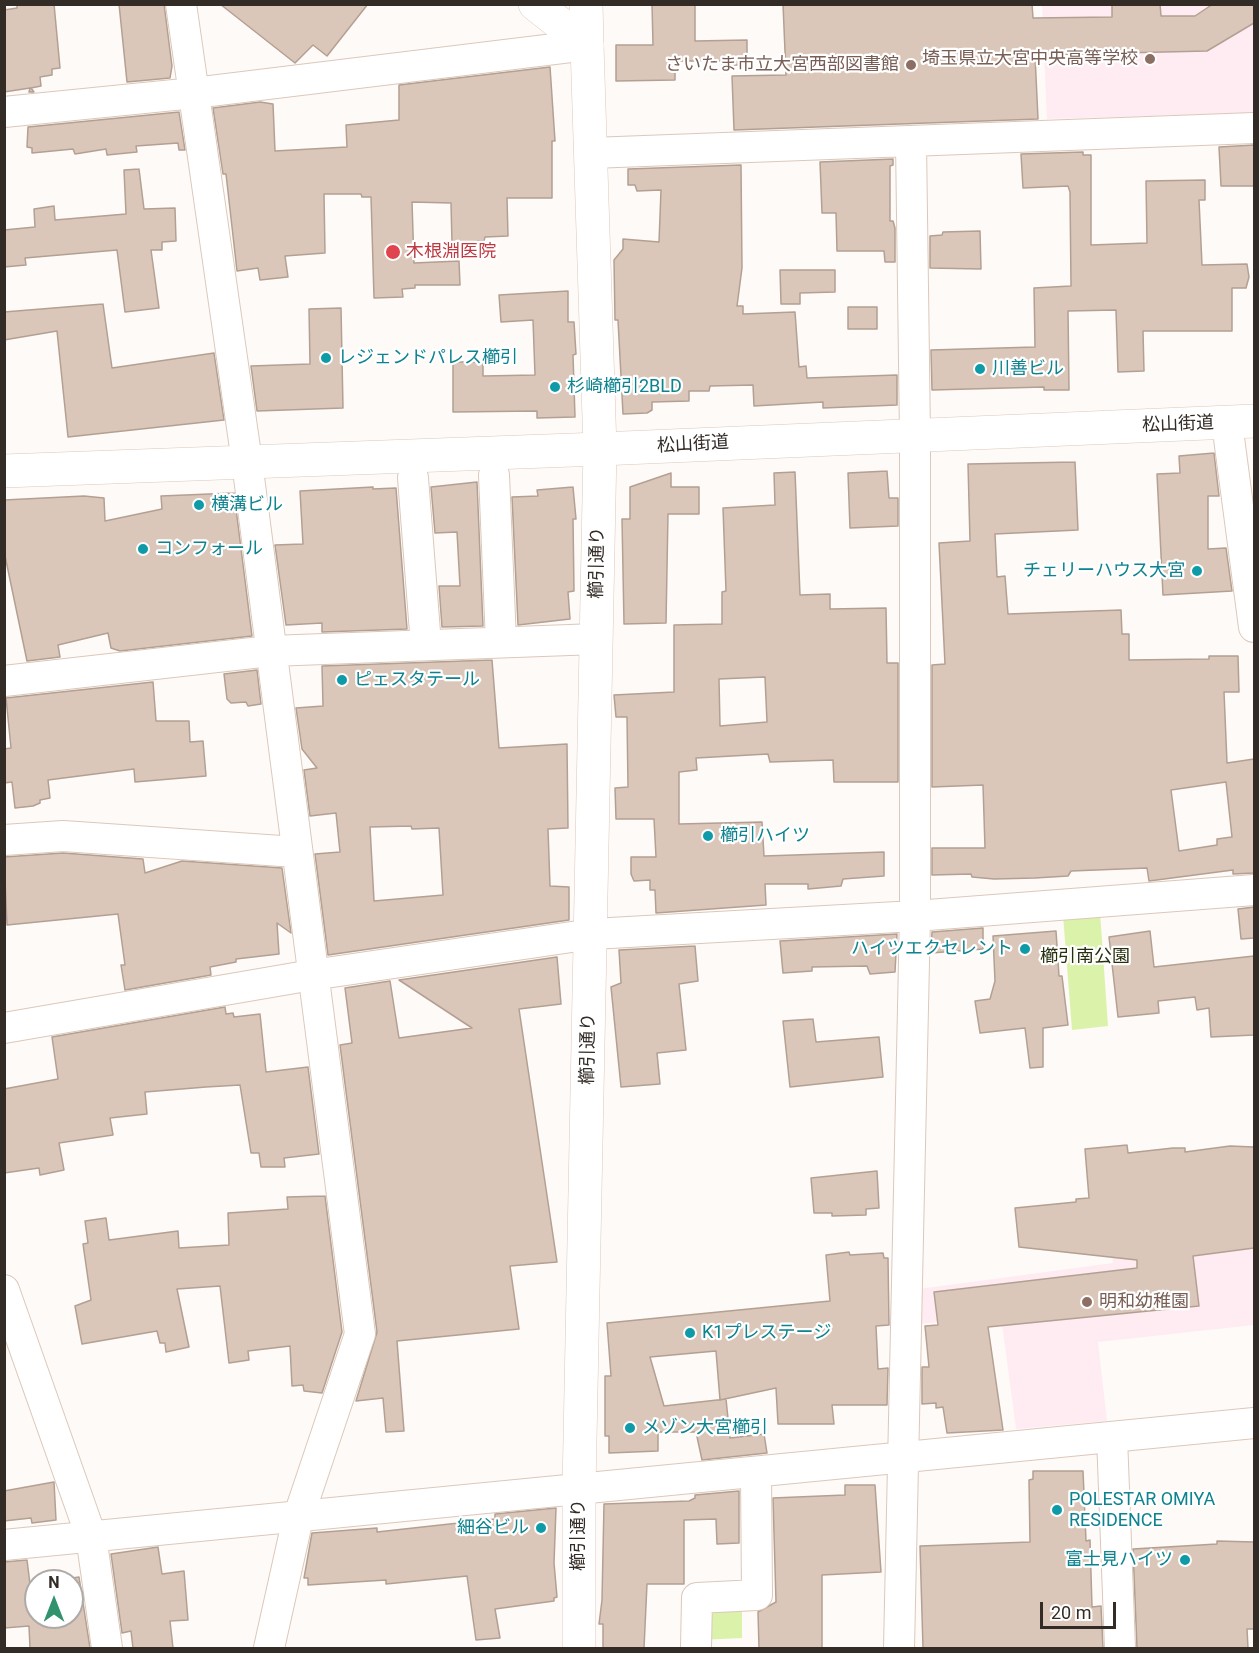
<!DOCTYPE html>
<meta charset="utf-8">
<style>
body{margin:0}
#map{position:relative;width:1259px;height:1653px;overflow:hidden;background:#fefaf7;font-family:Roboto,sans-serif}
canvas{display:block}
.frame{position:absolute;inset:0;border:6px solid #322b26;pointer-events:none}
.north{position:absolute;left:24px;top:1569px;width:60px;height:60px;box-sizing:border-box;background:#fff;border:2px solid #adaaa8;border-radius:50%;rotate:0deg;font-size:16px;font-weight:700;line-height:24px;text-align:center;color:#322b26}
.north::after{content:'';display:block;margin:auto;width:21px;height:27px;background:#31936e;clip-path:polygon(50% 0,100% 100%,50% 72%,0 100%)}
.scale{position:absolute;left:1040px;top:1602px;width:76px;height:27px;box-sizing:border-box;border:3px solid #322b26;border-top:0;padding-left:8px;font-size:18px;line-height:21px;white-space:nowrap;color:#322b26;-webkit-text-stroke:4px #fff;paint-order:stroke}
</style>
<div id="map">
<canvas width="1259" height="1653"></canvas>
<div class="frame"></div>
<div class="north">N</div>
<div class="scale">20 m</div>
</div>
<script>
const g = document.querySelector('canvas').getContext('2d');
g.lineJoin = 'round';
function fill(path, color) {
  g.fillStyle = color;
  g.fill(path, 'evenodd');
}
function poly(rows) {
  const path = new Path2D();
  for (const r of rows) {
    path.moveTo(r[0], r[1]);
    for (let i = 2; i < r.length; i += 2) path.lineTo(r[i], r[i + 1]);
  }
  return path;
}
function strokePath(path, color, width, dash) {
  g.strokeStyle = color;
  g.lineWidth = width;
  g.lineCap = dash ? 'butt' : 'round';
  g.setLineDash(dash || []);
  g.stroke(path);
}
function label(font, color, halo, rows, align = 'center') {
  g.font = font + ' Roboto,"Noto Sans JP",sans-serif';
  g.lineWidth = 4.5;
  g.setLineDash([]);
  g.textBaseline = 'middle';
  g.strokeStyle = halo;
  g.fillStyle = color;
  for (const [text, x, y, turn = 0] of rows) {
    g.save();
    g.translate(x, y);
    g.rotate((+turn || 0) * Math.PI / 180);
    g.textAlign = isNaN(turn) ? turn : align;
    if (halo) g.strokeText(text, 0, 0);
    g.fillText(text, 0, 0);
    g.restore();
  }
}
const education = poly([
 [1042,5,1254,5,1254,113,1047,119],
 [1254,1183,1254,1325,1098,1342,1107,1421,1016,1429,1001,1316,920,1324,919,1289,1113,1263,1106,1199]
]);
const green = poly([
 [1100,912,1108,1026,1072,1030,1063,915],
 [742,1602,742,1638,700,1640,701,1603]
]);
const building = poly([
 [17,4,54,4,60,68,52,69,52,75,40,77,41,86,31,88,34,92,29,92,30,88,4,92,4,10,17,8,17,4],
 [119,4,164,4,172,66,170,78,127,82,119,4],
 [220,4,368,4,327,56,313,45,295,63,220,4],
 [652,4,695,4,695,41,747,40,747,65,722,65,722,61,675,61,675,80,616,81,616,45,653,45,652,4],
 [783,4,1032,4,1033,18,1112,17,1112,4,1160,4,1161,16,1195,16,1213,4,1254,4,1254,23,1207,51,1035,55,1038,119,734,130,732,76,786,75,783,4],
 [550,67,555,141,552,141,552,198,507,198,508,236,485,237,484,241,452,243,451,203,412,202,414,263,459,261,460,285,415,285,415,288,402,289,403,297,374,298,371,197,362,197,361,194,324,194,325,253,285,256,288,277,260,280,258,268,237,271,226,174,223,174,213,108,260,102,273,104,275,151,347,147,346,125,399,120,399,85,550,67],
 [179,112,185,150,179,150,178,143,136,146,137,152,107,155,106,149,75,154,73,149,32,153,32,148,27,147,28,127,179,112],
 [1254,145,1254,186,1221,186,1219,147,1254,145],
 [1083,152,1083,155,1091,155,1091,245,1147,243,1146,181,1205,180,1205,200,1199,200,1202,265,1247,264,1249,277,1246,288,1232,288,1232,331,1143,331,1144,371,1118,372,1116,310,1068,311,1069,390,1044,390,1044,387,932,390,931,350,1035,347,1034,288,1071,286,1070,192,1068,186,1023,188,1021,154,1083,152],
 [893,159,893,165,890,166,890,221,893,221,895,228,895,262,885,262,884,251,837,251,836,213,822,213,820,162,893,159],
 [741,165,742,268,737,306,743,306,743,314,795,312,799,367,806,366,807,378,897,375,897,405,823,408,823,402,754,406,753,385,710,386,709,391,689,391,689,401,652,402,652,410,647,413,623,414,618,320,615,320,614,260,623,249,623,239,659,242,661,190,637,191,635,185,628,185,628,169,741,165],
 [139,169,144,209,175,208,176,241,162,242,162,250,151,250,159,308,125,312,117,250,25,258,26,265,4,267,4,230,35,227,34,209,54,206,55,220,126,214,124,170,139,169],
 [980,231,981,269,930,268,930,236,942,235,943,232,980,231],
 [780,270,835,270,835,292,800,293,800,304,781,304,780,270],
 [568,291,568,322,574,322,576,354,573,355,575,417,537,418,537,411,453,412,453,362,483,362,483,376,535,375,533,320,501,322,499,295,568,291],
 [103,304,112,368,214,353,224,420,68,437,57,331,4,340,4,312,103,304],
 [848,307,877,307,877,329,848,329,848,307],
 [341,308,343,408,257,411,251,366,310,364,309,309,341,308],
 [1214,453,1219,496,1208,496,1208,549,1226,548,1232,591,1163,595,1157,474,1180,473,1179,456,1214,453],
 [1075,462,1078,530,995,534,997,577,1005,576,1008,614,1121,610,1122,634,1129,634,1129,660,1209,659,1209,656,1238,656,1239,692,1224,692,1227,763,1254,759,1254,873,1233,874,1233,870,1149,881,1147,868,1071,871,1068,876,1035,878,994,879,972,877,971,874,932,875,932,848,985,848,983,785,932,787,932,665,945,664,939,543,970,541,968,464,1075,462],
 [1226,782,1232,837,1217,839,1217,845,1179,851,1171,790,1226,782],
 [887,471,889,498,898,498,898,526,850,528,848,473,887,471],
 [795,472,800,595,830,594,830,609,886,608,887,663,898,663,898,782,834,782,833,760,770,762,768,754,696,758,697,770,679,772,679,824,762,822,764,856,884,852,884,876,843,879,841,886,808,889,808,884,765,884,766,905,656,913,655,890,650,890,650,880,634,881,631,874,631,857,656,857,654,819,616,819,615,788,628,787,627,717,616,717,614,695,674,692,674,625,722,624,722,592,726,591,723,508,775,505,774,473,795,472],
 [765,677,767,722,720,726,719,679,765,677],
 [671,473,671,487,699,487,699,514,668,514,666,623,624,624,622,519,630,519,630,487,671,473],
 [477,482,483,626,442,627,439,586,460,586,457,532,435,533,431,487,477,482],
 [373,487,373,489,396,488,407,629,322,632,322,623,286,625,275,545,303,544,300,491,373,487],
 [573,487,576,519,573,519,574,591,568,592,570,619,518,625,512,497,538,496,537,490,573,487],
 [234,493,252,636,120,651,111,648,108,633,58,645,60,657,27,661,4,551,4,500,84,496,104,498,105,521,162,509,161,496,234,493],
 [492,660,499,748,567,744,568,828,548,829,550,886,569,887,569,920,328,955,315,854,340,852,336,813,310,816,304,770,317,768,302,749,296,708,323,706,322,666,492,660],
 [411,826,412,829,439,828,443,895,374,901,370,827,411,826],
 [257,670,261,704,248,706,246,702,231,703,227,699,224,674,257,670],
 [153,682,156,721,189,721,190,742,203,741,206,776,135,782,134,769,48,780,50,798,40,800,40,803,33,806,15,808,12,782,4,783,4,749,11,748,6,698,153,682],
 [63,853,143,859,145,873,182,861,282,868,291,933,277,923,279,954,236,959,236,962,210,967,211,975,125,990,121,965,125,965,118,914,7,925,4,857,63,853],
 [1254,907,1254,938,1241,939,1238,909,1254,907],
 [983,928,983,949,931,953,932,932,983,928],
 [1056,931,1059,976,1062,976,1068,1025,1043,1028,1043,1067,1030,1068,1025,1028,980,1033,975,1001,990,999,995,981,993,936,1056,931],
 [1150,931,1154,967,1254,956,1254,1035,1211,1037,1209,1008,1197,1010,1195,997,1158,1001,1159,1013,1118,1017,1109,937,1150,931],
 [897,934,895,972,870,974,867,966,812,967,812,971,783,973,780,941,897,934],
 [695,946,698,981,679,984,686,1050,657,1053,660,1084,621,1087,611,987,621,983,619,950,695,946],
 [557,957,561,1004,519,1009,557,1262,510,1266,519,1329,397,1341,404,1431,386,1432,383,1398,356,1401,377,1332,340,1045,352,1043,345,988,390,981,399,1038,472,1028,399,980,557,957],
 [225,1007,226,1014,233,1013,234,1017,260,1014,266,1072,308,1067,319,1154,284,1158,285,1167,261,1167,259,1153,251,1153,240,1085,206,1087,145,1092,147,1114,110,1118,113,1135,59,1143,64,1170,40,1175,39,1168,4,1173,4,1089,58,1079,52,1037,225,1007],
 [813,1019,816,1042,879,1037,883,1077,790,1087,783,1021,813,1019],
 [1127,1145,1128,1153,1173,1148,1185,1148,1185,1152,1230,1146,1254,1147,1254,1248,1193,1256,1199,1306,988,1327,1003,1430,947,1433,943,1407,936,1408,936,1403,922,1404,922,1367,929,1367,925,1326,938,1325,934,1292,1137,1268,1137,1260,1019,1247,1015,1208,1076,1202,1076,1199,1089,1198,1085,1149,1127,1145],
 [877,1171,879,1208,866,1209,866,1215,832,1216,832,1213,814,1213,811,1178,877,1171],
 [325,1196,342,1332,322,1393,304,1391,303,1385,292,1386,290,1346,248,1351,249,1360,229,1363,220,1286,177,1289,189,1347,166,1352,165,1343,160,1343,157,1331,82,1344,75,1306,91,1300,83,1244,88,1243,85,1221,106,1218,109,1240,178,1231,179,1248,229,1245,228,1213,288,1209,287,1197,325,1196],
 [849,1252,850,1255,883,1253,884,1258,888,1258,889,1325,876,1326,878,1369,888,1368,887,1405,832,1405,834,1424,778,1424,776,1388,720,1400,716,1351,650,1357,664,1406,726,1399,730,1438,764,1434,767,1453,702,1460,696,1432,658,1432,658,1451,609,1453,609,1436,605,1436,605,1376,611,1376,607,1323,830,1301,826,1255,849,1252],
 [1033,1471,1083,1471,1086,1541,1090,1540,1092,1607,1101,1606,1103,1648,923,1648,920,1546,1030,1542,1029,1480,1033,1479,1033,1471],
 [54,1482,56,1520,32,1523,31,1518,4,1521,4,1491,54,1482],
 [845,1485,875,1485,881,1572,822,1575,822,1648,759,1648,758,1612,776,1602,773,1498,845,1495,845,1485],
 [739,1491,739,1543,717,1544,716,1519,684,1520,684,1584,647,1584,644,1648,603,1648,603,1624,599,1624,602,1600,604,1504,689,1501,695,1498,695,1495,739,1491],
 [556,1508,554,1563,557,1597,554,1598,554,1601,495,1609,500,1638,476,1640,467,1576,386,1584,386,1580,308,1585,308,1578,304,1578,312,1533,377,1528,377,1532,495,1519,495,1514,556,1508],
 [1217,1541,1254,1542,1254,1629,1247,1629,1248,1648,1137,1648,1133,1549,1217,1544,1217,1541],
 [158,1547,162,1574,184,1571,188,1620,170,1621,173,1648,133,1648,131,1631,122,1633,111,1554,158,1547],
 [27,1560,30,1584,36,1583,36,1617,72,1617,72,1581,52,1581,79,1577,90,1648,30,1648,29,1626,4,1628,4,1562,27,1560]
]);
const minor = poly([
 [181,4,247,462,360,1334,298,1518,269,1648],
 [4,112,194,93,587,45],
 [591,153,1254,128],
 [1227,423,1254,627],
 [494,475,501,642],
 [413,478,426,645],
 [4,681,270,651,597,639],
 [4,840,63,836,296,852],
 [4,1028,312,975,592,934,915,916,1254,890],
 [4,1290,91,1536,107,1648],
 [1112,1437,1120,1648],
 [4,1545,1254,1423],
 [696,1648,697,1598,757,1595,756,1472],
 [899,1648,915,916,915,435,911,141]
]);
const tertiary = poly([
 [586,4,587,45],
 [4,471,600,449,579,1489,579,1648]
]);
const secondary = poly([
 [535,4,587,45,600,449,1254,421]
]);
const markers = [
 [1150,59,6,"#8d6e63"],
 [911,65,6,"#8d6e63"],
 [393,252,8,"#e0444e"],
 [326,358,6,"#0f9aa8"],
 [980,369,6,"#0f9aa8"],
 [555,387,6,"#0f9aa8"],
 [199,505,6,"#0f9aa8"],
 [143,549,6,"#0f9aa8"],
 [1197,571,6,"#0f9aa8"],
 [342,680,6,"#0f9aa8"],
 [708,836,6,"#0f9aa8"],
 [1025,949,6,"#0f9aa8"],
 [1087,1302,6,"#8d6e63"],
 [690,1333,6,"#0f9aa8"],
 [630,1428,6,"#0f9aa8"],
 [1057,1510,6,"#0f9aa8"],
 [541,1528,6,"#0f9aa8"],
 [1185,1560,6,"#0f9aa8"]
];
const educationNames = [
 ["埼玉県立大宮中央高等学校",1138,59],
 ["さいたま市立大宮西部図書館",899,65],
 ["明和幼稚園",1099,1302,"left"]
];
const healthNames = [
 ["木根淵医院",406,252]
];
const cultureNames = [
 ["レジェンドパレス櫛引",338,358],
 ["川善ビル",992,369],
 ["杉崎櫛引2BLD",567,387],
 ["横溝ビル",211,505],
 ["コンフォール",155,549],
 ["チェリーハウス大宮",1185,571,"right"],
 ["ピェスタテール",354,680],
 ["櫛引ハイツ",720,836],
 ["ハイツエクセレント",1013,949,"right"],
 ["K1プレステージ",702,1333],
 ["メゾン大宮櫛引",642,1428],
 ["POLESTAR OMIYA",1069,1500],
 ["RESIDENCE",1069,1521],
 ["細谷ビル",529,1528,"right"],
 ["富士見ハイツ",1173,1560,"right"]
];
const streetNames = [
 ["松山街道",1178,425,-2],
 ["松山街道",693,445,-3],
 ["櫛引通り",598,563,-89],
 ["櫛引通り",589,1049,-89],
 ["櫛引通り",579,1535,-90]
];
const parkNames = [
 ["櫛引南公園",1085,957]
];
fill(education, '#ffebf2');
fill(green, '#dbf2aa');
fill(building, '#dbc7b9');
strokePath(building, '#b3a093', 1.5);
strokePath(minor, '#dcc8ba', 32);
strokePath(tertiary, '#dcc8ba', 34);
strokePath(secondary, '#dcc8ba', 34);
strokePath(minor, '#fff', 30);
strokePath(tertiary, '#fff', 33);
strokePath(secondary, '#fff', 33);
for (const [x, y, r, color] of markers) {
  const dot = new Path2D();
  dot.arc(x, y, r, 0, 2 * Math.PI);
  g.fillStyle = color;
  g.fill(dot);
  strokePath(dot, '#fff', 2);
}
label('18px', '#785e54', '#fff', educationNames, 'right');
label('18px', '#be3a42', '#fff', healthNames, 'left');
label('18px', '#0d838f', '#fff', cultureNames, 'left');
label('18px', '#322b26', '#fff', streetNames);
label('18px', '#252f0d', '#fff', parkNames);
</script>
